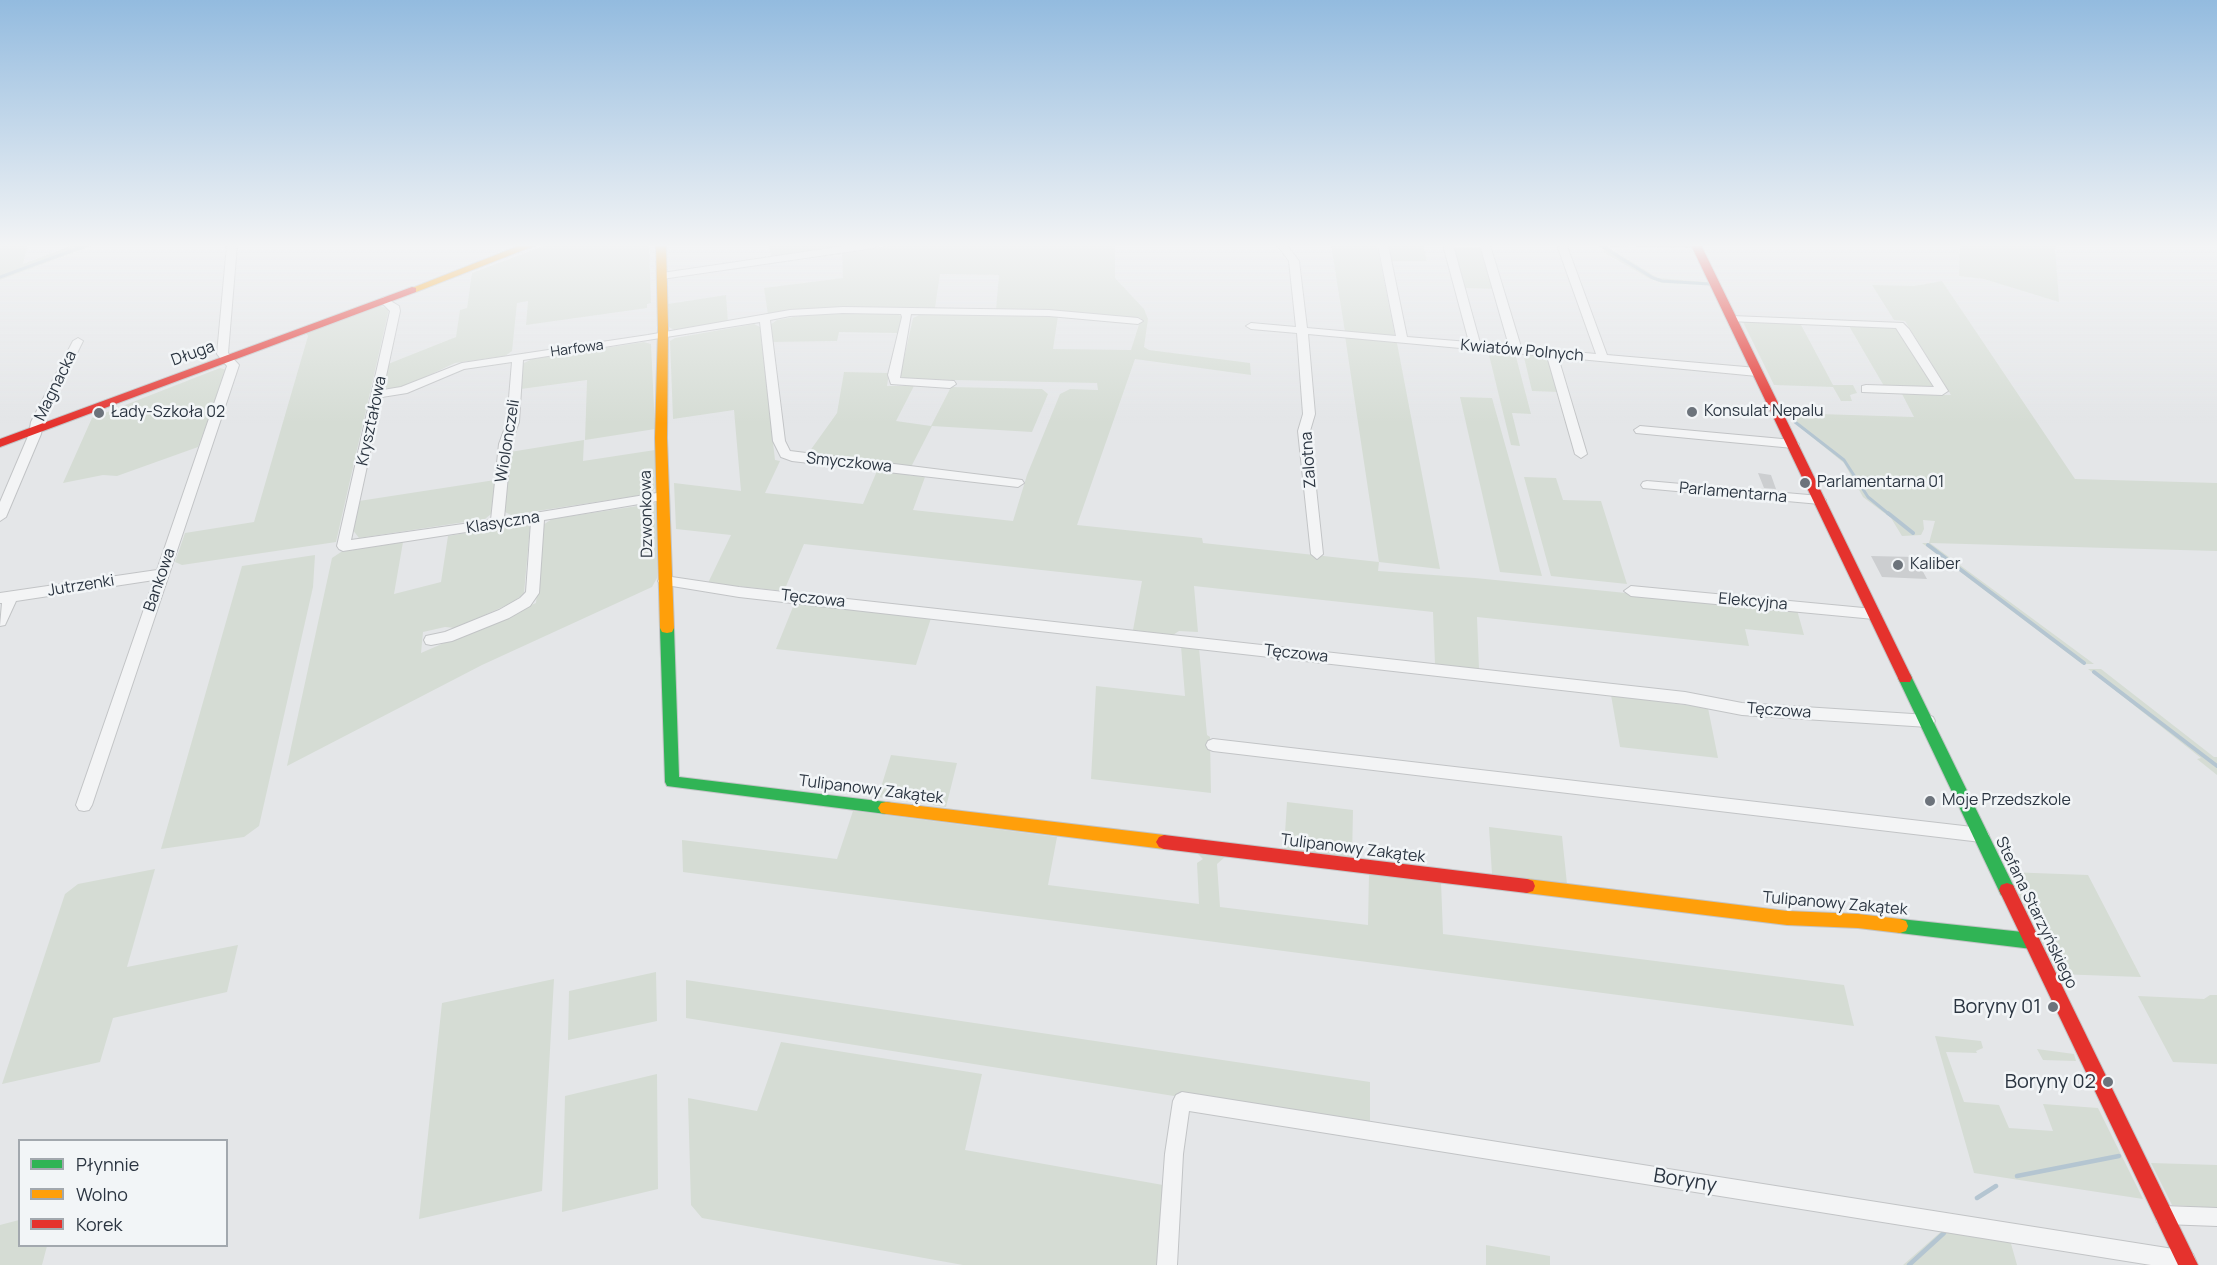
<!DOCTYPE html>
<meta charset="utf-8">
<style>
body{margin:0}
#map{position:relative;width:2217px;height:1265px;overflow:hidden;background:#e4e6e8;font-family:Manrope,sans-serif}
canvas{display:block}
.legend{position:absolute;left:18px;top:1139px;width:210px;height:108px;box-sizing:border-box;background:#f2f5f7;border:2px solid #a2a8ae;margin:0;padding:8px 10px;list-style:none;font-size:18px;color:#2b3541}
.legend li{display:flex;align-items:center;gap:12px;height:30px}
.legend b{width:30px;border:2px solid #a2a8ae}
</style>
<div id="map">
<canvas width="2217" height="1265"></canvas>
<ul class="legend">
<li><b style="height:8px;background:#30b455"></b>Płynnie</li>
<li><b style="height:8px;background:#ff9f0a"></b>Wolno</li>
<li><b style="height:8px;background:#e5322d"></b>Korek</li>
</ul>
</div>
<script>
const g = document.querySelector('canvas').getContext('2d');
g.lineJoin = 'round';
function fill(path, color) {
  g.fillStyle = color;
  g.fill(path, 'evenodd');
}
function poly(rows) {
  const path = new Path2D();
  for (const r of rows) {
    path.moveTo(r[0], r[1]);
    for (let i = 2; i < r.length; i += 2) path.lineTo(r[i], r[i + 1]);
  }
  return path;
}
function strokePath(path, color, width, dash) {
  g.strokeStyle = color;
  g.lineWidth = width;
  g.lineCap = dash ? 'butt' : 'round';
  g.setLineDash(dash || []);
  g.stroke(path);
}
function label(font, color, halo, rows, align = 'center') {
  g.font = font + ' Manrope,sans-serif';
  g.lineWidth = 5;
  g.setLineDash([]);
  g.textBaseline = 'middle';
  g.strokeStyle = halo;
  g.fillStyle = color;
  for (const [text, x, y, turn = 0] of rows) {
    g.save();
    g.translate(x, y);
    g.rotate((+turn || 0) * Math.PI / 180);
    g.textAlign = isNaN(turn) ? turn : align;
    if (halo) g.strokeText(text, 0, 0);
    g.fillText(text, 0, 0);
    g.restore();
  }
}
const green = poly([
 [0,245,28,245,23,264,73,245,94,245,0,280],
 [546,245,649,245,651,303,647,304,647,308,526,325,528,301,517,303,512,351,505,356,455,363,402,388,388,389,383,386,388,364,456,337,460,310,467,308,472,273],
 [769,245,858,245,771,258],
 [896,245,1115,245,1115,278,1144,309,1148,319,1144,347,1149,350,1250,363,1251,375,1135,359,1077,525,1202,538,1203,543,1379,562,1345,336,1397,343,1440,569,1379,562,1378,571,1475,578,1797,610,1804,635,1745,629,1749,646,1477,617,1479,669,1435,664,1433,612,1194,586,1198,632,1179,631,1173,635,1133,630,1142,581,804,544,784,591,708,583,731,535,676,529,674,483,741,491,734,410,673,419,670,341,675,338,754,324,760,327,775,460,780,461,765,493,863,504,877,471,925,477,913,510,1013,521,1027,475,1060,394,1070,389,1098,390,1097,383,904,379,900,376,913,318,921,314,1058,316,1053,349,1131,350,1141,318,996,309,999,275,940,274,935,308,844,307,805,309,768,315,764,288,843,278,842,253],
 [1331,245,1377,245,1395,336,1345,332],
 [1388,245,1423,245,1427,261,1391,261],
 [1605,245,1690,245,1692,248,1606,246,1658,278,1707,282,1709,285,1663,283,1650,279,1603,252],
 [1960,245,2055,245,2059,302,1984,279,1959,276],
 [1453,247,1482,247,1494,289,1463,288],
 [1942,281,2075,479,2217,483,2217,551,1930,543,2094,664,2082,664,1922,543,1929,543,1935,521,1923,520,1924,529,1921,535,1902,536,1891,518,1863,497,1844,463,1791,420,1788,413,1914,417,1902,394,1951,395,1905,321,1894,320,1872,285,1914,286],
 [726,295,728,322,676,331,669,327,668,304],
 [381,306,389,309,336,542,182,565,175,562,185,533,254,522,308,336,306,333],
 [816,313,896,313,902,317,899,333,839,332,837,341,772,342,770,325,777,320],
 [1743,322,1800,323,1833,385,1853,385,1857,393,1850,395,1852,401,1841,401,1833,387,1774,385],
 [1849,326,1898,328,1934,386,1932,388,1884,386],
 [644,342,651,344,655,429,585,440,587,380,521,389,522,364,532,359],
 [1493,350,1515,353,1531,414,1512,413,1520,446,1511,445,1489,355],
 [1523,353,1550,356,1559,392,1532,391],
 [220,368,227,370,198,447,117,476,103,475,63,483,92,418],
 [844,372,889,373,887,386,914,386,896,421,931,426,951,387,1042,389,1048,394,1032,432,932,426,911,467,807,455,837,413],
 [1460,397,1492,398,1542,576,1500,572],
 [584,440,583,461,655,450,656,488,648,494,511,515,505,512,510,452],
 [1524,477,1556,478,1563,500,1601,501,1627,584,1551,576],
 [495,480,491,514,485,519,359,538,352,529,359,501],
 [657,503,657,578,652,587,482,665,287,766,332,558,341,552,403,542,394,594,441,582,448,536,524,523,530,527,524,593,514,602,455,628,445,627,423,632,421,653,536,603,543,525,552,519],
 [315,555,313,587,259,826,244,837,161,849,242,566],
 [795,602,931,618,916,665,776,649],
 [1181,646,1199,648,1207,735,1210,737,1211,793,1091,779,1096,686,1185,696],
 [2088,669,2101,669,2214,757,2217,757,2217,775,2197,759,2201,758],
 [1611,695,1708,708,1718,758,1620,747],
 [891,755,957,763,946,807,878,797],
 [1287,802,1353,810,1352,857,1284,849],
 [853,811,1057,837,1048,885,1199,904,1197,863,1203,859,1196,852,1226,856,1217,864,1220,907,1368,925,1369,874,1441,882,1443,934,1844,985,1854,1026,683,872,682,840,837,859],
 [1489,827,1562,836,1567,884,1492,874],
 [155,869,127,967,238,945,227,992,113,1018,100,1062,2,1084,65,894,78,884],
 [2007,872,2088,875,2141,977,2056,974],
 [656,972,657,1021,568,1040,569,991],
 [554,979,542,1191,419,1219,442,1003],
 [686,980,1370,1082,1370,1123,1199,1100,686,1018],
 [2210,995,2217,995,2217,1064,2173,1062,2138,996,2204,999],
 [1935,1036,1981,1041,1983,1048,1976,1051,1977,1053,1946,1052,1964,1102,1999,1105,2009,1128,2053,1131,2043,1104,2098,1108,2143,1199,1974,1173],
 [781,1042,982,1074,965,1150,1163,1185,1157,1265,963,1265,702,1218,691,1205,688,1098,757,1111],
 [2037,1049,2074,1054,2076,1061,2043,1060],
 [657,1074,658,1189,562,1212,565,1096],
 [2151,1163,2217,1165,2217,1208,2172,1205],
 [19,1220,20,1246,47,1246,42,1265,0,1265,0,1225],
 [1944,1229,2010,1240,2017,1265,1903,1265],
 [1486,1245,1550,1256,1550,1265,1486,1265]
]);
const streamFar2 = poly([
 [1600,245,1653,278,1662,281,1709,284],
 [0,277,87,245],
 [1795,422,1844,460,1868,497,1890,515]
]);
const streamFar1 = poly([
 [1888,513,1913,533],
 [1928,545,2084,663],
 [2094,672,2217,766]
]);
const stream = poly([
 [2017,1176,2119,1156],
 [1977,1198,1996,1186],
 [1909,1265,1944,1233]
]);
const building = poly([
 [1758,473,1771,475,1776,489,1764,488],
 [1871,556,1915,557,1927,579,1882,577]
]);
const street = poly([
 [227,245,237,245,228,353,239,365,92,805,89,810,84,811,79,810,76,805,154,580,16,601,5,625,0,626,2,603,0,603,0,593,157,570,227,366,217,354,227,245],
 [851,245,879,245,874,248,662,279,657,276,662,273,851,245],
 [1277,245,1287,245,1299,261,1307,328,1396,336,1378,245,1388,245,1407,337,1469,342,1443,245,1453,245,1480,343,1509,346,1480,245,1490,245,1521,347,1596,354,1558,248,1559,246,1567,246,1607,355,1757,368,1763,372,1757,376,1558,357,1587,454,1581,458,1575,454,1547,356,1308,334,1315,414,1310,431,1323,554,1317,559,1311,554,1298,431,1303,414,1297,333,1251,329,1246,326,1251,323,1296,327,1289,261,1277,245],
 [384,297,399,306,400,311,383,390,401,387,462,363,648,335,790,310,843,307,1049,310,1138,318,1143,321,1138,324,1049,316,911,314,900,378,954,381,956,384,950,388,891,384,888,375,902,317,901,314,843,313,790,316,770,320,785,441,790,451,1022,480,1024,483,1018,487,792,461,781,457,773,441,760,322,523,360,519,422,511,444,504,518,663,492,669,496,663,500,544,520,539,593,530,606,509,618,452,641,431,645,426,644,424,640,426,636,445,632,499,610,520,598,526,592,531,522,343,551,339,549,337,546,390,311,379,300,384,297],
 [512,362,507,422,499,444,491,520,351,540,382,397,407,393,464,369,512,362],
 [1732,316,1903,323,1909,329,1948,391,1942,395,1862,392,1862,386,1866,385,1934,387,1896,328,1728,321,1728,317,1732,316],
 [78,338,83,341,43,422,41,434,6,517,0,521,0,502,29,434,31,422,73,341,78,338],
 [1640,426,1793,440,1799,444,1793,448,1636,433,1634,430,1640,426],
 [1647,481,1820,496,1826,500,1820,504,1643,488,1641,485,1643,482,1647,481],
 [665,576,739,587,1685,692,1742,703,1928,715,1933,717,1935,721,1933,725,1928,727,1742,715,1685,704,739,597,660,584,658,581,660,578,665,576],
 [1631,586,1874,609,1881,614,1874,619,1631,596,1624,591,1631,586],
 [1213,739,1981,828,1986,830,1989,835,1986,840,1981,842,1213,751,1208,749,1206,745,1208,741,1213,739],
 [1182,1092,2186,1251,2193,1254,2196,1261,2194,1265,2151,1265,1189,1111,1183,1154,1177,1265,1157,1265,1165,1154,1173,1101,1176,1095,1182,1092],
 [2164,1206,2217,1208,2217,1226,2164,1224,2157,1222,2155,1215,2157,1208,2164,1206]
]);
const fast = poly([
 [667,623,672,624,674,628,679,777,886,802,891,803,894,808,891,813,886,814,667,786,665,782,660,628,662,624,667,623],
 [1905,673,1910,674,1912,678,2013,885,2015,890,2013,895,2007,897,2001,895,1898,678,1900,674,1905,673],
 [1900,919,2032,933,2038,936,2040,941,2038,946,2032,949,1900,933,1894,931,1892,926,1894,921,1900,919]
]);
const slow = poly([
 [521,245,536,245,416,292,408,292,407,290,521,245],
 [656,245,666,245,668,328,667,438,674,628,672,632,667,633,662,632,660,628,655,438,658,328,656,245],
 [886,802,1164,835,1169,837,1172,842,1169,847,1164,849,886,814,881,813,878,808,881,803,886,802],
 [1527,879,1787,911,1858,914,1900,919,1906,921,1908,926,1906,931,1900,933,1858,928,1787,925,1527,893,1521,891,1519,886,1521,881,1527,879]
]);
const jam = poly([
 [1691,245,1701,245,1912,678,1910,682,1900,682,1898,678,1691,245],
 [412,287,416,288,416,292,0,447,0,439,412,287],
 [1164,835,1527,879,1533,881,1535,886,1533,891,1527,893,1164,849,1159,847,1156,842,1159,837,1164,835],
 [2007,883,2013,885,2198,1265,2178,1265,1999,890,2001,885,2007,883]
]);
const markers = [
 [1692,412,6,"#6c737b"],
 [99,413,6,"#6c737b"],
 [1805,483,6,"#6c737b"],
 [1898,565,6,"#6c737b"],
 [1930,801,6,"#6c737b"],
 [2053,1007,6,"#6c737b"],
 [2108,1082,6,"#6c737b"]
];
const farStreetnames = [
 ["Harfowa",577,349,-8]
];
const streetNames = [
 ["Kwiatów Polnych",1522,351,5],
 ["Długa",193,354,-20],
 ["Magnacka",56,386,-64],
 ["Kryształowa",372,421,-78],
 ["Wiolonczeli",508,441,-81],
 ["Zalotna",1309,460,-94],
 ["Smyczkowa",849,463,6],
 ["Parlamentarna",1733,493,5],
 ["Dzwonkowa",647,514,-91],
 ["Klasyczna",503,523,-9],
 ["Bankowa",160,580,-71],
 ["Jutrzenki",81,586,-9],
 ["Tęczowa",813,599,6],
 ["Elekcyjna",1753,602,5],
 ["Tęczowa",1296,654,6],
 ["Tęczowa",1779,711,4],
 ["Tulipanowy Zakątek",871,790,7],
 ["Tulipanowy Zakątek",1353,849,7],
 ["Tulipanowy Zakątek",1835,904,5],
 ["Stefana Starzyńskiego",2036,913,64]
];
const poiNames = [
 ["Konsulat Nepalu",1704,412],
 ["Łady-Szkoła 02",111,413],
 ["Parlamentarna 01",1817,483],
 ["Kaliber",1910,565],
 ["Moje Przedszkole",1942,801]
];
const nearPoinames = [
 ["Boryny 01",2041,1007],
 ["Boryny 02",2096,1082]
];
const nearStreetnames = [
 ["Boryny",1685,1181,9]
];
fill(green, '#d5dcd4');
strokePath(streamFar2, '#b4c5d1', 3);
strokePath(streamFar1, '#b4c5d1', 4);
strokePath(stream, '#b4c5d1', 4.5);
fill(building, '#ccced0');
strokePath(street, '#c2c4c6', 2);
strokePath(fast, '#c2c4c6', 2);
strokePath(slow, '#c2c4c6', 2);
strokePath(jam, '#c2c4c6', 2);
fill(street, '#f3f4f5');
fill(fast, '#30b455');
fill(slow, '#ff9f0a');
fill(jam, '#e5322d');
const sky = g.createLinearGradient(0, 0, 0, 423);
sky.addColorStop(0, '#93bbdf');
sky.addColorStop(0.58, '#f3f4f5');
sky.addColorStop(1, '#f3f4f500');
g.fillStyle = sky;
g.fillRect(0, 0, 2217, 423);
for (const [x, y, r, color] of markers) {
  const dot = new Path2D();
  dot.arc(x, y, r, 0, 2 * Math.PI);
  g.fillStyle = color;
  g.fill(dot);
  strokePath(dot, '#f2f5f7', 2);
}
label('14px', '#2b3541', '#f2f5f7', farStreetnames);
label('16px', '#2b3541', '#f2f5f7', streetNames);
label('16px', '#2b3541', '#f2f5f7', poiNames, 'left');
label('20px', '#2b3541', '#f2f5f7', nearPoinames, 'right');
label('20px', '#2b3541', '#f2f5f7', nearStreetnames);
</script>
